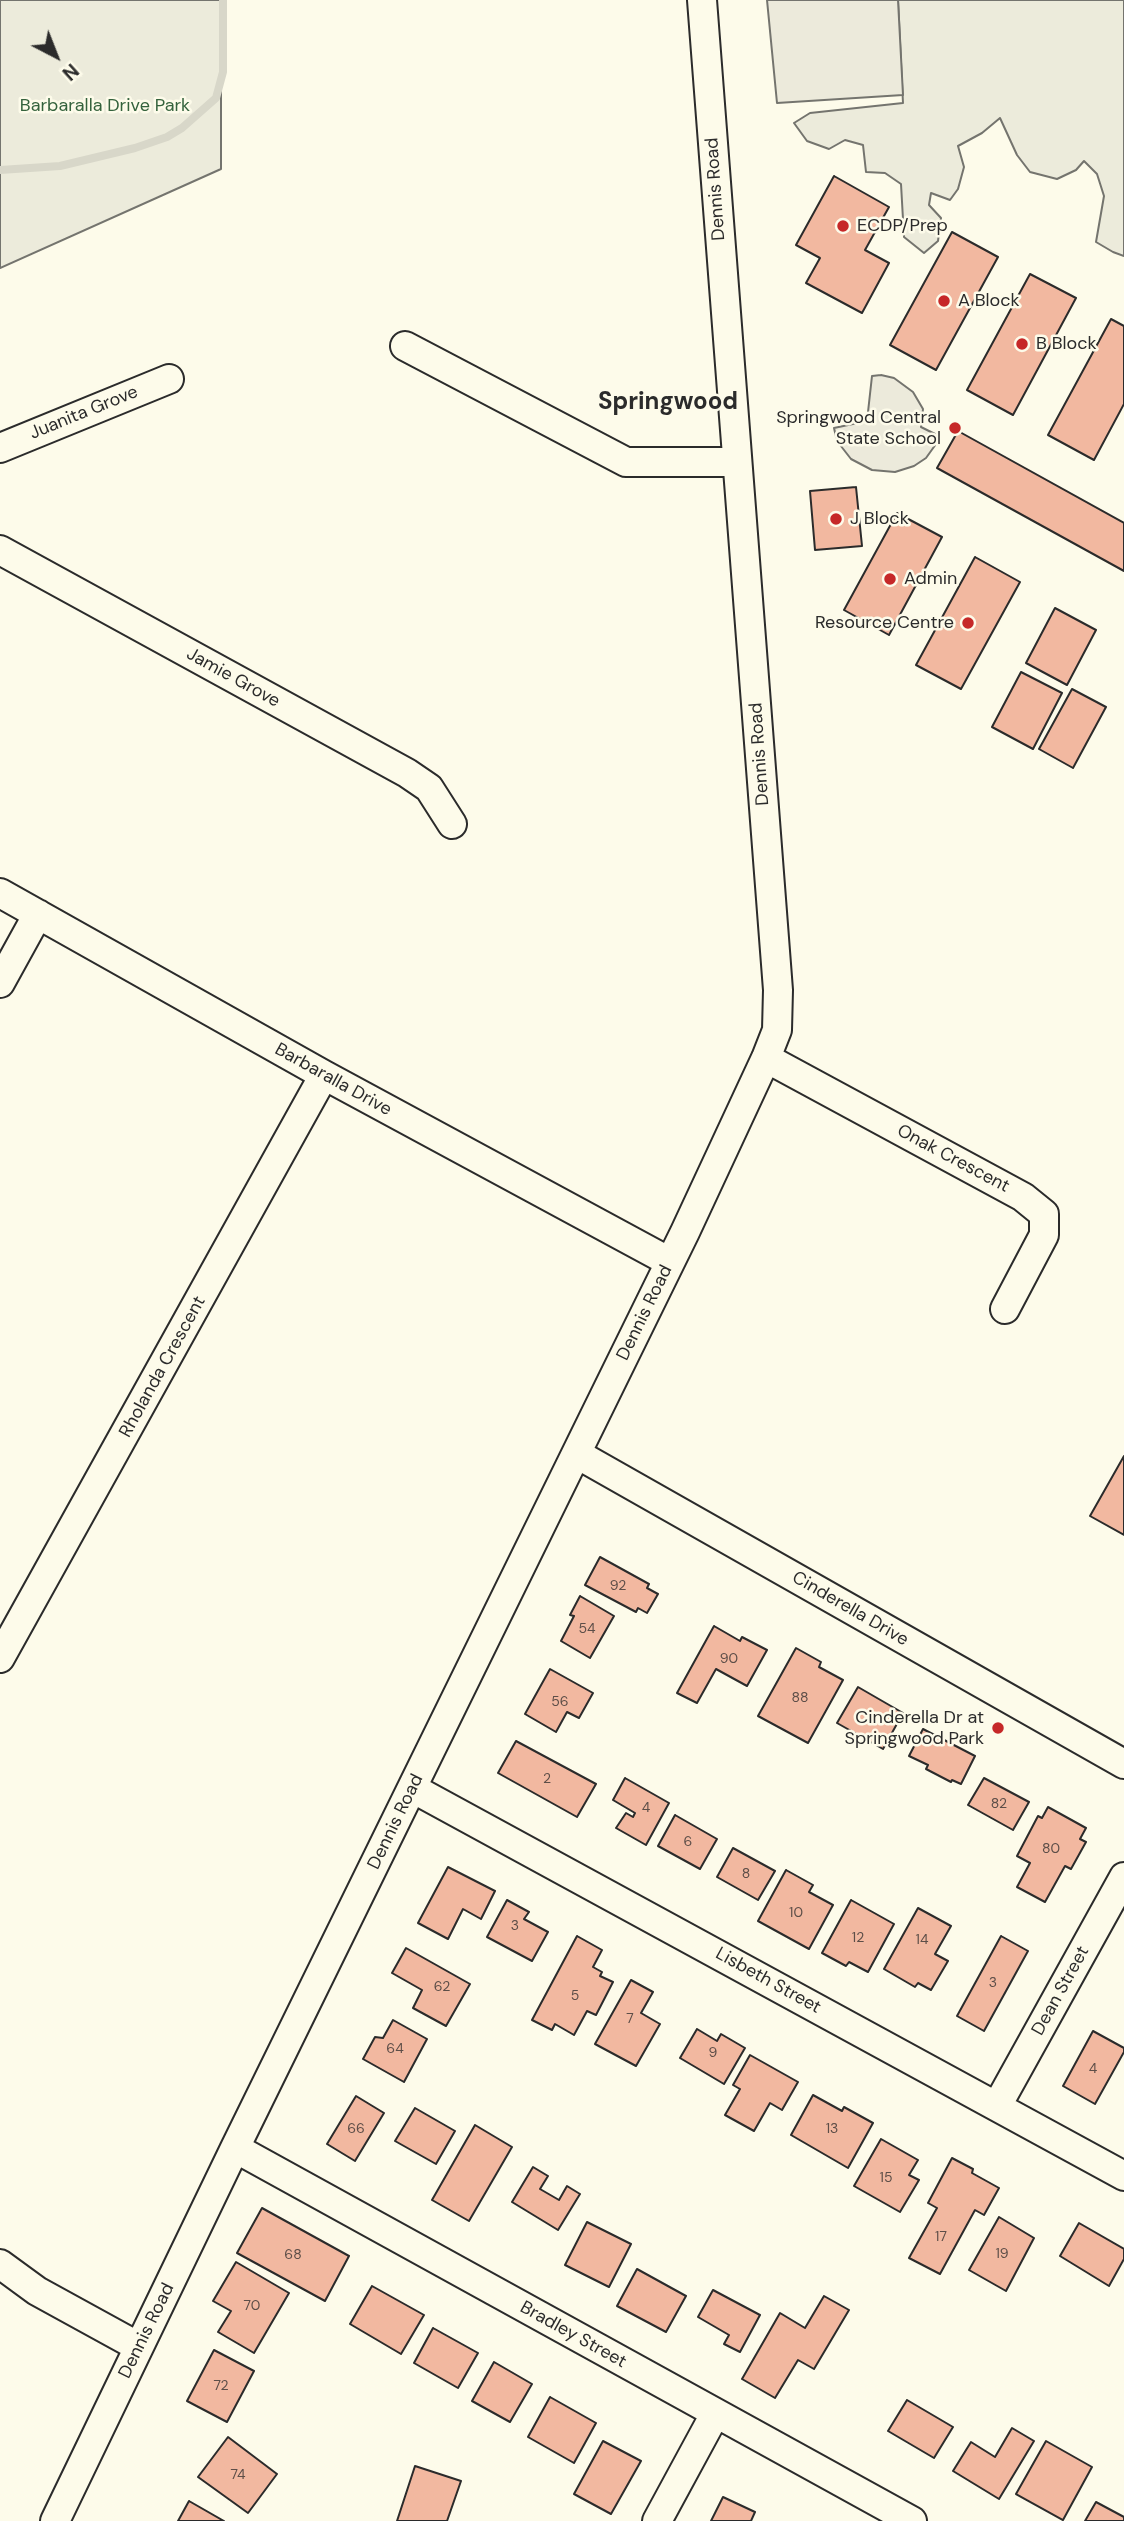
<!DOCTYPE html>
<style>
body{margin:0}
#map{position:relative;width:1124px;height:2521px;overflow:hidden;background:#fdfbea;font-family:"DM Sans",sans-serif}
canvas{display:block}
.north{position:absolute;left:21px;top:21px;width:70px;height:70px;-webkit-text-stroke:5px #fdfbea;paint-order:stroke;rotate:138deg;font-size:19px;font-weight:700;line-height:28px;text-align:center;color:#2b2b2b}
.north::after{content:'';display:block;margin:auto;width:24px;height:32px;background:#2b2b2b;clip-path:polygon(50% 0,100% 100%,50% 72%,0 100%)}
</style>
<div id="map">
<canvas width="1124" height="2521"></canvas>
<div class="north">N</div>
</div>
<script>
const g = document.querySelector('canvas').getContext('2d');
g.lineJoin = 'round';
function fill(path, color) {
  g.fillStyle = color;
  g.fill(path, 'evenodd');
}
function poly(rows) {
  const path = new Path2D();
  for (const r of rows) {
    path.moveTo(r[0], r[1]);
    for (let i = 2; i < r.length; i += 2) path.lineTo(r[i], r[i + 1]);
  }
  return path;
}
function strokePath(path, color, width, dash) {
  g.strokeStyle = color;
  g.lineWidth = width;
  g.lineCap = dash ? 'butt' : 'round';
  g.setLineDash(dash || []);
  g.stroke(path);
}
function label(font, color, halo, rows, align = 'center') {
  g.font = font + ' "DM Sans",sans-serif';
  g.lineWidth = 5;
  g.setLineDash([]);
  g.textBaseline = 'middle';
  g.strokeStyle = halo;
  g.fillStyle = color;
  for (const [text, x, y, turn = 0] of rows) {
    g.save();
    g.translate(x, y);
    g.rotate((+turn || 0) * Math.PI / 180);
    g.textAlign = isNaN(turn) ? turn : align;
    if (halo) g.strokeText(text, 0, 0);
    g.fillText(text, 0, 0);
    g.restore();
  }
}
const green = poly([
 [0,0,221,0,221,169,0,268,0,0],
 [898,0,1124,0,1124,256,1113,252,1096,242,1104,196,1097,174,1084,161,1076,170,1057,179,1030,172,1017,155,1000,118,982,133,958,146,964,167,958,189,950,200,931,193,929,205,941,218,938,241,924,253,904,237,901,184,885,173,866,172,863,145,845,140,829,149,807,141,794,123,810,113,903,103,898,0]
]);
const parking = poly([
 [767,0,898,0,903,95,777,103,767,0],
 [881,375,894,378,913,392,923,409,921,427,941,437,926,458,914,466,895,472,872,470,851,459,837,441,834,428,867,421,872,376,881,375]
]);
const stream = poly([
 [0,170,60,166,135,148,167,137,182,128,216,98,223,72,223,0]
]);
const building = poly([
 [834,176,889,207,865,250,889,263,862,313,806,283,820,258,796,245,834,176],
 [952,232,998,257,936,370,890,345,952,232],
 [1030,274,1076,298,1013,415,967,390,1030,274],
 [1111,319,1124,326,1124,404,1094,460,1048,435,1111,319],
 [958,431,1124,523,1124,571,937,468,958,431],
 [856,487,862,546,815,550,810,491,856,487],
 [897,513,942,537,889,635,844,610,897,513],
 [975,557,1020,582,961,689,916,665,975,557],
 [1055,608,1096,630,1067,685,1026,663,1055,608],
 [1021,672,1062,693,1033,749,992,727,1021,672],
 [1072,689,1106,707,1073,768,1039,749,1072,689],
 [1124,1456,1124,1535,1090,1516,1124,1456],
 [600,1557,649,1584,647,1588,658,1594,647,1613,638,1608,636,1612,585,1585,600,1557],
 [580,1596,614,1616,590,1658,561,1641,574,1616,570,1615,580,1596],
 [714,1626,740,1641,742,1637,767,1650,747,1686,716,1669,697,1703,677,1693,714,1626],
 [796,1648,821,1662,819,1667,843,1680,808,1743,758,1716,796,1648],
 [550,1669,593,1693,579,1718,567,1712,556,1732,525,1714,550,1669],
 [858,1687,903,1713,883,1749,837,1723,858,1687],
 [923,1729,975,1756,961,1784,952,1780,951,1782,926,1769,928,1765,909,1756,923,1729],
 [516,1741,596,1784,577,1817,498,1773,516,1741],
 [625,1778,669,1803,646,1845,616,1828,626,1813,633,1817,635,1813,613,1800,625,1778],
 [984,1778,1029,1802,1013,1830,968,1805,984,1778],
 [1048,1807,1086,1828,1080,1839,1086,1842,1071,1869,1065,1866,1045,1902,1017,1887,1030,1863,1017,1856,1038,1816,1042,1818,1048,1807],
 [675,1815,717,1839,700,1869,658,1846,675,1815],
 [733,1848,775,1871,758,1900,717,1877,733,1848],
 [448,1867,495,1891,481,1919,463,1909,448,1939,418,1923,448,1867],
 [786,1870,813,1885,809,1892,833,1905,809,1949,758,1921,786,1870],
 [507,1900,529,1912,524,1919,548,1932,532,1961,487,1937,507,1900],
 [851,1900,894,1924,868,1972,849,1962,846,1966,822,1953,851,1900],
 [918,1908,951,1926,935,1954,948,1961,931,1990,918,1983,915,1987,884,1969,918,1908],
 [577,1936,602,1950,593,1967,602,1972,600,1976,613,1982,596,2015,587,2011,574,2035,555,2024,552,2030,532,2020,577,1936],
 [1001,1936,1028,1951,984,2031,957,2016,1001,1936],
 [406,1948,470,1984,446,2026,413,2008,422,1990,392,1973,406,1948],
 [631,1980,653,1992,641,2013,660,2024,636,2066,595,2044,631,1980],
 [393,2020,427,2039,404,2082,363,2059,375,2037,383,2038,393,2020],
 [697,2029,717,2041,721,2034,745,2048,724,2084,680,2058,697,2029],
 [1093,2031,1124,2048,1124,2052,1095,2104,1063,2086,1093,2031],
 [750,2055,798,2082,782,2110,770,2103,754,2131,725,2115,740,2089,733,2085,750,2055],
 [813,2095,842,2111,844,2107,873,2123,848,2168,791,2135,813,2095],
 [356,2096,384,2113,355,2161,327,2144,356,2096],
 [415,2108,455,2131,436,2164,395,2141,415,2108],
 [475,2125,512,2147,469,2221,432,2200,475,2125],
 [881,2139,918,2160,909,2175,919,2180,900,2212,854,2186,881,2139],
 [952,2158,973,2169,972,2173,999,2188,984,2215,975,2210,940,2274,909,2258,937,2208,928,2203,952,2158],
 [533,2167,548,2176,540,2189,559,2200,567,2186,580,2194,558,2230,512,2202,533,2167],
 [262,2208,349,2256,325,2301,237,2253,262,2208],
 [999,2217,1034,2238,1006,2291,969,2270,999,2217],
 [587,2222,631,2244,609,2287,565,2265,587,2222],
 [1079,2223,1124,2249,1124,2259,1109,2286,1060,2256,1079,2223],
 [236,2262,289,2293,254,2353,218,2332,231,2311,213,2301,236,2262],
 [637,2269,686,2296,666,2332,617,2306,637,2269],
 [372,2286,424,2315,401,2354,350,2324,372,2286],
 [713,2290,760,2315,740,2352,724,2344,729,2335,698,2317,713,2290],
 [824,2296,849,2310,814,2369,798,2360,775,2398,742,2379,780,2313,805,2328,824,2296],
 [433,2328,478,2353,458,2388,414,2363,433,2328],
 [214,2350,254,2371,227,2422,187,2401,214,2350],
 [494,2362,532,2384,510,2422,472,2401,494,2362],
 [550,2397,596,2423,574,2463,528,2437,550,2397],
 [907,2400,953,2427,934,2458,888,2431,907,2400],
 [1012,2428,1034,2441,999,2499,953,2471,971,2442,995,2457,1012,2428],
 [228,2437,277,2474,248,2513,198,2477,228,2437],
 [603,2441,641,2461,611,2514,574,2494,603,2441],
 [1046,2441,1092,2467,1063,2520,1016,2494,1046,2441],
 [415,2466,461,2481,447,2521,397,2521,415,2466],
 [723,2497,755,2512,751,2521,711,2521,723,2497],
 [189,2501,224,2521,178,2521,189,2501],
 [1096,2502,1124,2517,1124,2521,1085,2521,1096,2502]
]);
const minor = poly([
 [405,346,626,462,737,462],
 [0,448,169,379],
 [0,550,407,773,429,788,452,824],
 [0,893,324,1075,670,1262],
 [0,983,38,914],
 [766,1058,1023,1197,1044,1214,1044,1235,1005,1309],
 [577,1454,1124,1764],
 [0,1658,324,1075],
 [412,1788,1124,2176],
 [997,2106,1124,1877],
 [235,2148,912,2521],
 [0,2264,37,2291,139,2347],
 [55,2521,235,2148,685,1232,766,1058,777,1030,778,990,702,0],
 [657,2521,715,2414]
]);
const markers = [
 [843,226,7,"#c62828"],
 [944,301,7,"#c62828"],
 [1022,344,7,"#c62828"],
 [955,428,7,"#c62828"],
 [836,519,7,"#c62828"],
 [890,579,7,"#c62828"],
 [968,623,7,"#c62828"],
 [998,1728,7,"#c62828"]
];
const numberNames = [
 ["92",618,1586],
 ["54",587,1629],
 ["90",729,1659],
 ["88",800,1698],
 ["56",560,1702],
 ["2",547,1779],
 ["82",999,1804],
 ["4",646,1808],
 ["6",688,1842],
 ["80",1051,1849],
 ["8",746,1874],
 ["10",796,1913],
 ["3",515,1926],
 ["12",858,1938],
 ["14",922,1940],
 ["3",993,1983],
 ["62",442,1987],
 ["5",575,1996],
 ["7",630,2019],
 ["64",395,2049],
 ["9",713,2053],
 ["4",1093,2069],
 ["66",356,2129],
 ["13",832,2129],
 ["15",886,2178],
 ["17",941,2237],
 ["19",1002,2254],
 ["68",293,2255],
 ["70",252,2306],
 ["72",221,2386],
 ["74",238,2475]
];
const parkNames = [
 ["Barbaralla Drive Park",105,106]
];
const streetNames = [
 ["Dennis Road",716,189,-94],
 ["Juanita Grove",84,413,-22],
 ["Jamie Grove",233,678,29],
 ["Dennis Road",760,754,-94],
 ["Barbaralla Drive",333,1080,29],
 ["Onak Crescent",953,1159,28],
 ["Dennis Road",645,1313,-64],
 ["Rholanda Crescent",163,1367,-61],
 ["Cinderella Drive",850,1609,30],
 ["Dennis Road",396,1822,-64],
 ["Lisbeth Street",768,1981,29],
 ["Dean Street",1061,1991,-61],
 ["Dennis Road",147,2331,-64],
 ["Bradley Street",573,2335,29]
];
const poiNames = [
 ["ECDP/Prep",857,226],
 ["A Block",958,301],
 ["B Block",1036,344],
 ["Springwood Central",941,418,"right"],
 ["State School",941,439,"right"],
 ["J Block",850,519],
 ["Admin",904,579],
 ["Resource Centre",954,623,"right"],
 ["Cinderella Dr at",984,1718,"right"],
 ["Springwood Park",984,1739,"right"]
];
const districtNames = [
 ["Springwood",668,403]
];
fill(green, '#ecebdb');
strokePath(green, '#74746e', 2);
fill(parking, '#eceadb');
strokePath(parking, '#74746e', 2);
strokePath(stream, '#d8d7c9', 8);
fill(building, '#f2b8a0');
strokePath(building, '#2b2b2b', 2);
strokePath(minor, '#2b2b2b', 32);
strokePath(minor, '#fdfbea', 28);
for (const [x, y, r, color] of markers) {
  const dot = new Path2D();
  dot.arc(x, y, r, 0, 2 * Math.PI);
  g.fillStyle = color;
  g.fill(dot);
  strokePath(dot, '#fdfbea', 2.5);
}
label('14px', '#5d4e48', null, numberNames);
label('18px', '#34623c', '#fdfbea', parkNames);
label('18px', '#2b2b2b', '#fdfbea', streetNames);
label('18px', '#2b2b2b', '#fdfbea', poiNames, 'left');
label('bold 24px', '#2b2b2b', '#fdfbea', districtNames);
</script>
